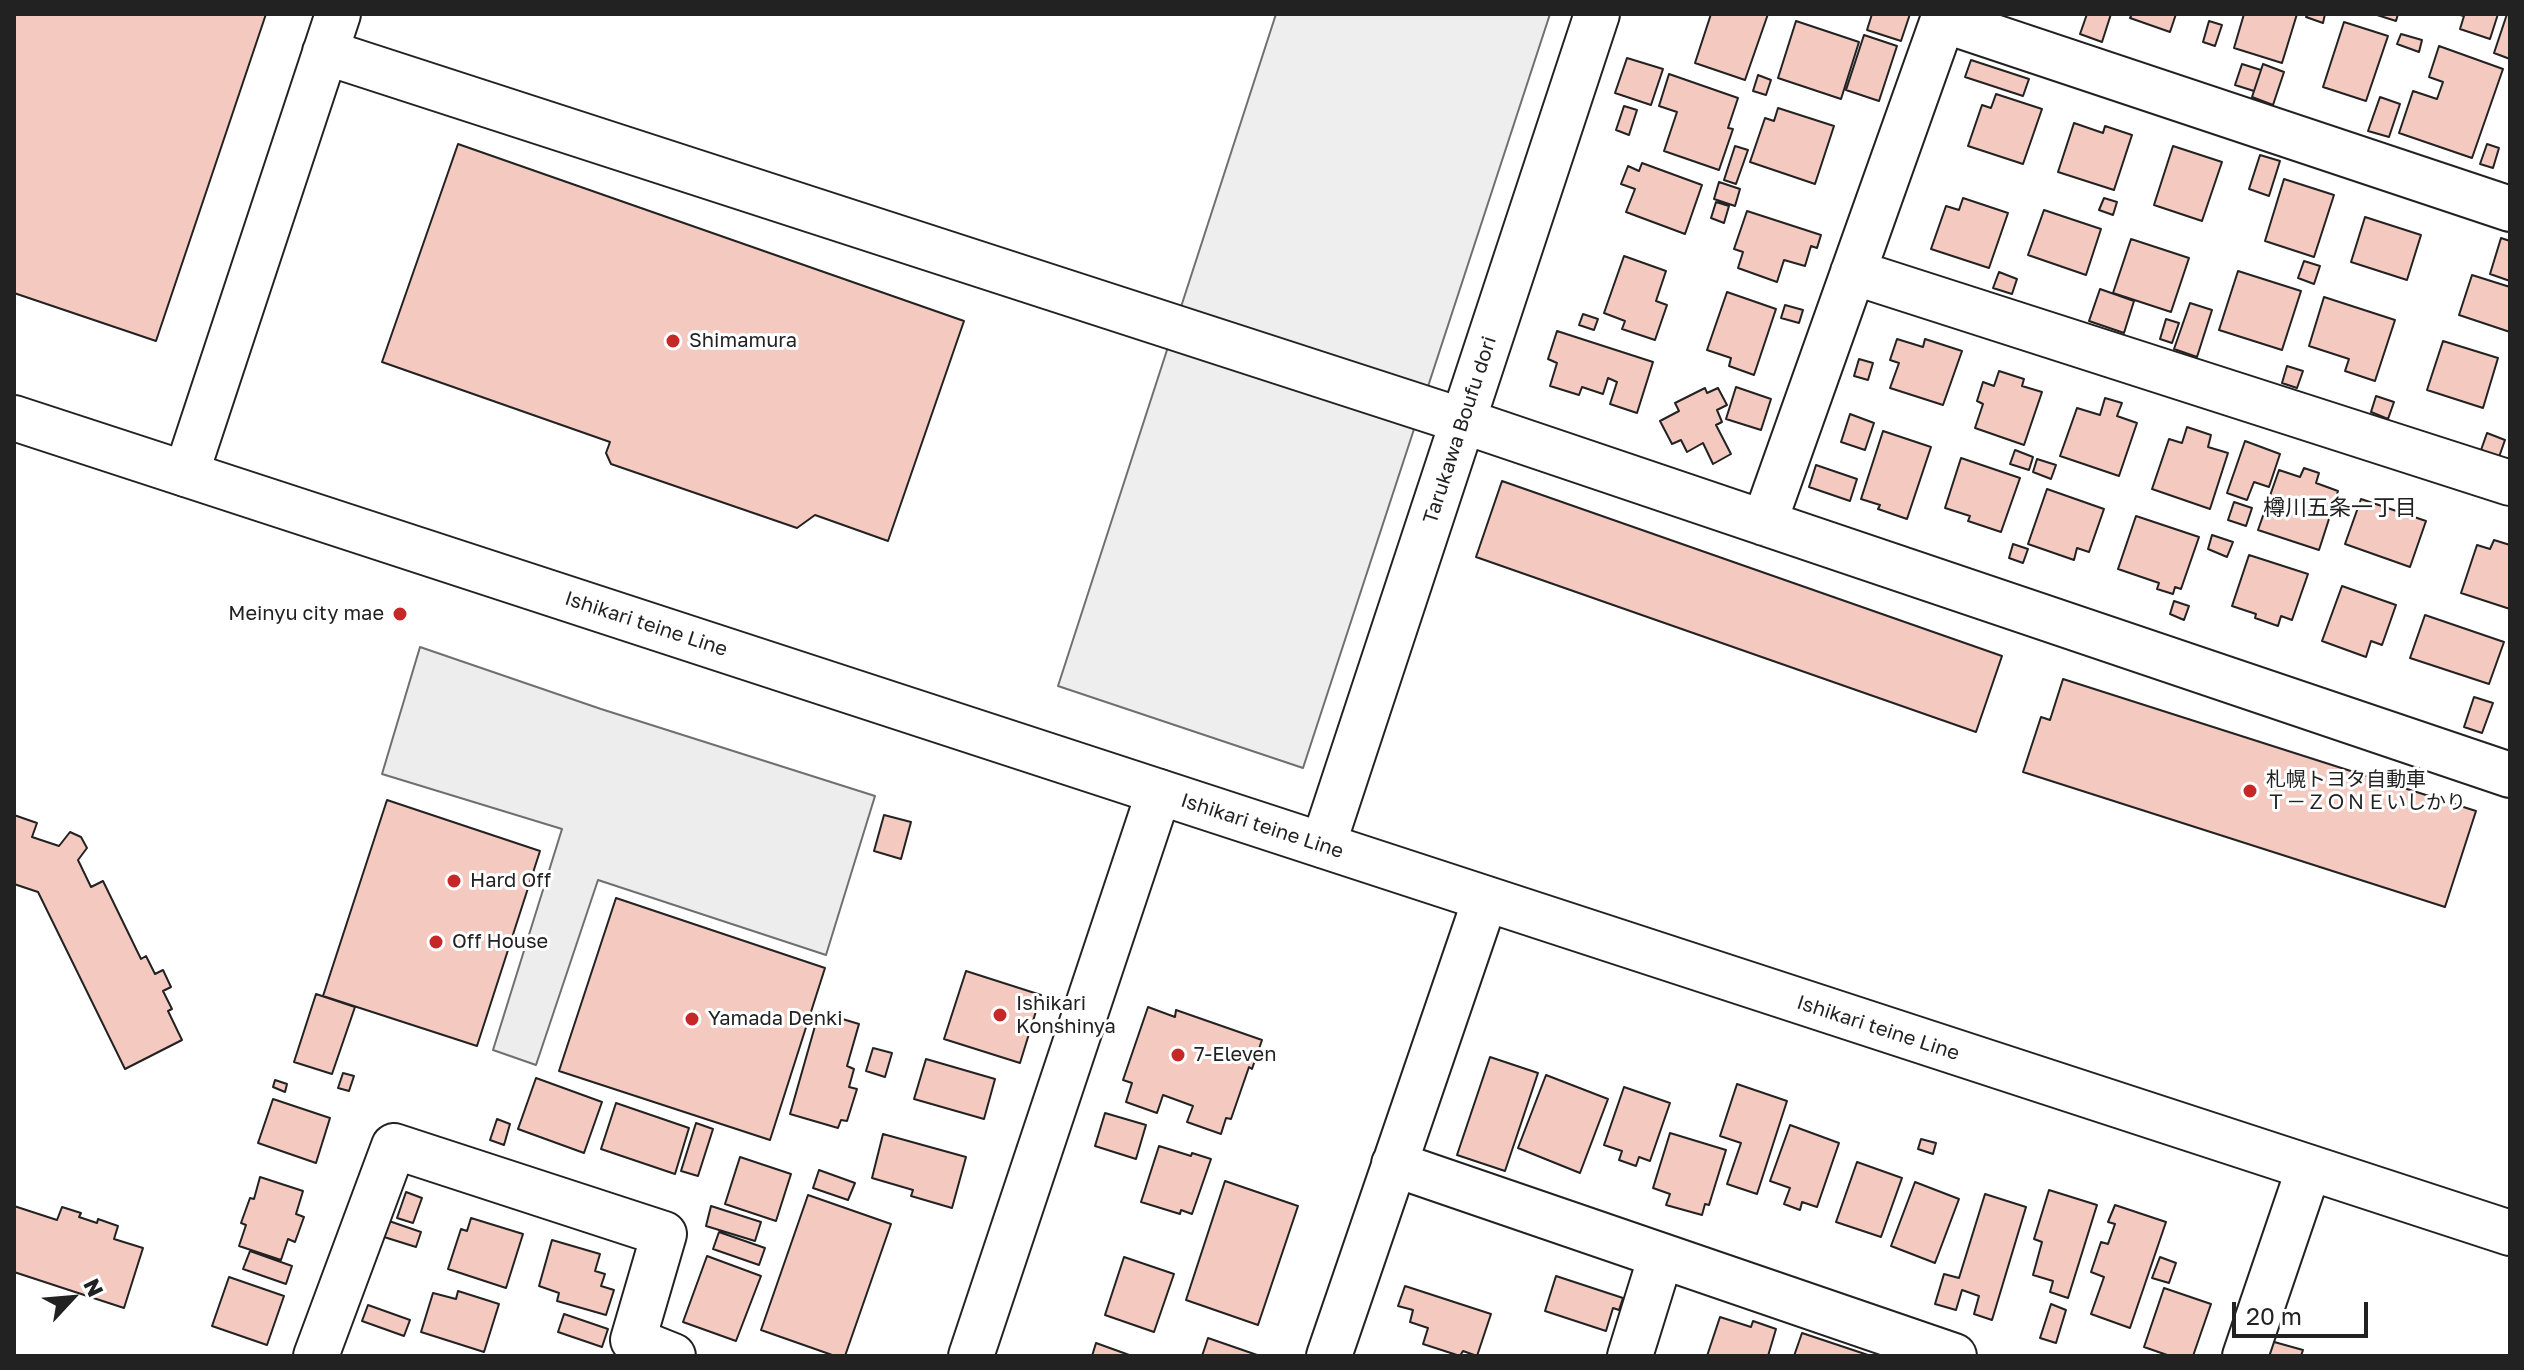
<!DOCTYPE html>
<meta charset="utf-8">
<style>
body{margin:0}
#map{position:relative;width:2524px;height:1370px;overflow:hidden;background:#fff;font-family:"Golos Text",sans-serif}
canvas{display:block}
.frame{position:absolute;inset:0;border:16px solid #222;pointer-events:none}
.north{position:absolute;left:32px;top:1258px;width:80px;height:80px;-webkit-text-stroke:6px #fff;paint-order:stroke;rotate:64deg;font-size:22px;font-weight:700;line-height:32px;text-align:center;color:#222}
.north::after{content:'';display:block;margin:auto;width:28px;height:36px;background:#222;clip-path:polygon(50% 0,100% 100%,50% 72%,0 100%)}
.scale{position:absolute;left:2232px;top:1302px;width:136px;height:36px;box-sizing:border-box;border:4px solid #222;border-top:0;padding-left:10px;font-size:24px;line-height:28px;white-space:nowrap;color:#222;-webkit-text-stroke:6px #fff;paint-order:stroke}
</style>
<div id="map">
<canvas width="2524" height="1370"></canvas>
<div class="frame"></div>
<div class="north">N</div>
<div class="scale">20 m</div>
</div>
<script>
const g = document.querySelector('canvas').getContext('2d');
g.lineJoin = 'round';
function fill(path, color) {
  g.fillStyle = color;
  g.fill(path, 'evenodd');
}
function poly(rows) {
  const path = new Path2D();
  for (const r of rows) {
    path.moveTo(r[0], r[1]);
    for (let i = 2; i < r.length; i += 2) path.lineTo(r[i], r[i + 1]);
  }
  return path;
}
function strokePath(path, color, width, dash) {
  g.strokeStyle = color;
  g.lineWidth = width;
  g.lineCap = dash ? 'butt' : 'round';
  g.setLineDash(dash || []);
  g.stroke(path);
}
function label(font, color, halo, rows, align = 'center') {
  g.font = font + ' "Golos Text","Noto Sans JP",sans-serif';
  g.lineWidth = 6;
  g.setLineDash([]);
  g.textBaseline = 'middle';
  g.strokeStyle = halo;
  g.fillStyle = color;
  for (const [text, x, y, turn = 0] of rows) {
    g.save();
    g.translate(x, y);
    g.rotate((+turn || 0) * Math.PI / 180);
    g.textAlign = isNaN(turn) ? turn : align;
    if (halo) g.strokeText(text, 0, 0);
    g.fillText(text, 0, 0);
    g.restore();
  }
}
const green = poly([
 [1276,14,1550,14,1303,768,1058,686,1276,14]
]);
const parking = poly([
 [420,647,601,709,875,796,826,955,598,880,536,1065,493,1050,562,829,382,774,420,647]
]);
const building = poly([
 [14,14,266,14,156,341,14,293,14,14],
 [1711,14,1768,14,1745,80,1695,63,1711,14],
 [1872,14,1910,14,1901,41,1867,30,1872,14],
 [2087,14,2111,14,2102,42,2080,34,2087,14],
 [2132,14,2176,14,2170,32,2130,18,2132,14],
 [2244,14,2297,14,2282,63,2234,48,2244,14],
 [2308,14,2325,14,2323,23,2306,17,2308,14],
 [2374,14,2398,14,2396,21,2374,14],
 [2456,14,2498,14,2490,39,2460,29,2464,16,2456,14],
 [2507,14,2510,14,2510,59,2494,53,2507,14],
 [1796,21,1859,42,1841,99,1778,78,1796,21],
 [2209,21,2222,25,2215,46,2203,42,2209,21],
 [2344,22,2388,36,2366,101,2323,87,2344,22],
 [2401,34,2422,40,2419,52,2397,44,2401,34],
 [1864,35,1897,46,1879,101,1846,90,1864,35],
 [2439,46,2503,69,2472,158,2399,133,2413,91,2437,99,2443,82,2429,77,2439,46],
 [1627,58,1663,69,1651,105,1615,93,1627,58],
 [1971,60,2029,79,2023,96,1965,77,1971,60],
 [2242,64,2261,70,2254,91,2235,85,2242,64],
 [2263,64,2284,72,2273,105,2252,97,2263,64],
 [1669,74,1738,98,1728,128,1733,129,1719,170,1664,151,1677,112,1659,106,1669,74],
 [1758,75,1771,80,1766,95,1753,91,1758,75],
 [1996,94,2042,109,2023,164,1968,146,1982,105,1991,108,1996,94],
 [2380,97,2400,104,2389,137,2368,131,2380,97],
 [1624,106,1637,110,1629,135,1616,130,1624,106],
 [1778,108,1834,126,1815,184,1750,162,1765,118,1774,121,1778,108],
 [2074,123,2103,133,2105,126,2132,135,2114,190,2058,172,2074,123],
 [458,144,964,321,888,541,815,515,797,528,611,464,606,453,610,442,382,362,458,144],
 [2487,144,2499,148,2493,168,2480,164,2487,144],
 [1735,146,1748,150,1736,184,1724,180,1735,146],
 [2173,146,2222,162,2202,221,2154,205,2173,146],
 [2260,155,2280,161,2269,196,2249,189,2260,155],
 [1642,163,1702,185,1685,234,1626,212,1635,189,1621,184,1628,166,1639,171,1642,163],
 [2284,179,2334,195,2314,257,2265,241,2284,179],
 [1719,182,1740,189,1735,206,1714,199,1719,182],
 [1963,198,2008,213,1989,268,1931,249,1946,206,1959,210,1963,198],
 [2104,198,2117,202,2113,215,2099,210,2104,198],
 [1716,202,1729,206,1724,223,1711,218,1716,202],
 [2044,210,2101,229,2086,275,2028,255,2044,210],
 [1747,211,1821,235,1817,248,1811,246,1805,266,1784,260,1777,282,1738,268,1743,252,1734,249,1747,211],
 [2365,217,2421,235,2407,280,2351,262,2365,217],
 [2501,238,2510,241,2510,281,2490,274,2501,238],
 [2131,239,2189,258,2171,312,2113,293,2131,239],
 [1624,256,1666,271,1656,301,1667,305,1655,340,1622,329,1625,321,1604,313,1624,256],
 [2304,261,2320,266,2314,284,2298,278,2304,261],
 [2238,271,2301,291,2282,350,2219,330,2238,271],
 [1999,272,2017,279,2012,294,1993,288,1999,272],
 [2472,275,2510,287,2510,332,2459,315,2472,275],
 [2100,289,2134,301,2124,333,2089,321,2100,289],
 [1727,292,1776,309,1754,375,1729,366,1731,358,1707,350,1727,292],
 [2324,297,2395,320,2375,381,2345,371,2349,359,2309,346,2324,297],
 [2190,303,2212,310,2197,357,2174,349,2190,303],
 [1785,305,1803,310,1799,323,1781,318,1785,305],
 [1583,314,1598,319,1594,330,1579,325,1583,314],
 [2166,319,2179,323,2172,343,2160,339,2166,319],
 [1557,331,1653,362,1637,413,1610,404,1617,382,1608,378,1603,394,1582,387,1579,395,1550,386,1557,363,1548,359,1557,331],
 [1897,339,1923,347,1925,339,1962,351,1943,405,1890,388,1899,363,1890,360,1897,339],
 [2443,341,2498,358,2483,408,2427,390,2443,341],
 [1859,359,1873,363,1868,380,1854,376,1859,359],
 [2287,366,2303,371,2297,388,2282,383,2287,366],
 [1999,371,2024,379,2022,386,2042,392,2024,445,1975,428,1983,404,1977,401,1983,382,1994,386,1999,371],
 [1736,387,1771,399,1761,430,1726,419,1736,387],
 [1705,388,1707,393,1718,388,1727,405,1717,410,1722,422,1716,425,1731,454,1713,464,1703,443,1687,452,1681,440,1672,444,1660,421,1679,411,1675,403,1705,388],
 [2376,396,2394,402,2388,419,2371,412,2376,396],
 [2105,398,2122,403,2117,416,2137,423,2119,476,2060,456,2077,408,2100,415,2105,398],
 [1850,414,1874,423,1865,450,1841,442,1850,414],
 [2187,427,2211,435,2208,447,2228,453,2210,509,2152,489,2169,439,2182,443,2187,427],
 [1883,431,1931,447,1907,519,1878,509,1880,505,1861,499,1883,431],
 [2487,433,2505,440,2499,457,2481,450,2487,433],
 [2245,441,2280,454,2269,487,2254,482,2247,500,2227,493,2245,441],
 [2015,450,2033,457,2029,470,2010,464,2015,450],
 [1961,458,2020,478,2001,532,1968,521,1970,516,1945,508,1961,458],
 [2037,459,2056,465,2051,479,2033,472,2037,459],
 [1816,465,1857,479,1850,501,1809,487,1816,465],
 [2304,468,2319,473,2316,483,2338,491,2319,550,2258,530,2279,470,2300,477,2304,468],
 [1502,481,2002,656,1976,732,1476,557,1502,481],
 [2047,489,2104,509,2089,552,2077,548,2074,560,2028,544,2047,489],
 [2361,499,2426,521,2410,567,2345,544,2361,499],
 [2234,502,2252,508,2246,526,2228,520,2234,502],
 [2136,516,2199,537,2181,589,2175,587,2173,594,2157,589,2159,583,2118,569,2136,516],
 [2212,535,2233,542,2227,557,2208,549,2212,535],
 [2494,540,2510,545,2510,609,2461,593,2477,545,2490,549,2494,540],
 [2013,544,2028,549,2023,563,2009,558,2013,544],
 [2249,555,2308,574,2292,620,2281,616,2278,626,2255,618,2256,614,2232,606,2249,555],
 [2342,586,2396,605,2382,645,2371,641,2366,657,2322,641,2342,586],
 [2174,601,2189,606,2184,620,2170,614,2174,601],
 [2425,615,2504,642,2489,684,2410,658,2425,615],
 [2063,679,2476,811,2445,907,2023,772,2041,717,2050,720,2063,679],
 [2474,697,2493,703,2482,733,2464,727,2474,697],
 [387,800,540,851,477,1046,323,996,387,800],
 [14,815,37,823,32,837,59,846,70,832,81,837,87,848,78,860,91,887,103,881,141,959,146,956,155,974,163,970,171,987,163,991,172,1009,168,1011,182,1040,125,1069,38,892,14,884,14,815],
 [884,815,911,822,901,859,874,851,884,815],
 [616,898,825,968,770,1140,559,1071,616,898],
 [966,971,1041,995,1020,1063,944,1039,966,971],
 [316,994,355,1007,332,1074,294,1062,316,994],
 [1148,1007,1175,1017,1176,1010,1262,1040,1252,1069,1249,1067,1231,1119,1226,1118,1221,1134,1187,1122,1193,1106,1163,1095,1157,1113,1126,1102,1132,1083,1123,1080,1148,1007],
 [819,1012,859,1024,847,1066,854,1069,849,1087,857,1089,847,1121,841,1120,838,1128,790,1114,819,1012],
 [873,1048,892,1053,885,1077,866,1071,873,1048],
 [1490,1057,1538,1073,1505,1171,1457,1155,1490,1057],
 [926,1059,995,1079,984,1119,914,1099,926,1059],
 [343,1073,354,1076,349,1091,338,1088,343,1073],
 [1546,1075,1608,1099,1580,1173,1518,1148,1546,1075],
 [536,1078,602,1102,584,1153,518,1129,536,1078],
 [275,1080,287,1084,285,1092,273,1087,275,1080],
 [1737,1084,1787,1101,1757,1194,1727,1184,1741,1143,1720,1136,1737,1084],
 [1624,1087,1670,1103,1650,1161,1639,1157,1636,1166,1619,1160,1622,1151,1604,1145,1624,1087],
 [273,1099,330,1118,316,1163,258,1143,273,1099],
 [616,1103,689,1128,675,1174,601,1149,616,1103],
 [1105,1113,1146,1125,1136,1159,1095,1146,1105,1113],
 [497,1119,510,1124,504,1145,490,1140,497,1119],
 [696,1123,713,1129,698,1176,681,1171,696,1123],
 [1790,1125,1839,1143,1817,1207,1802,1202,1800,1210,1784,1204,1790,1188,1770,1181,1790,1125],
 [1670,1133,1726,1150,1709,1205,1705,1204,1702,1215,1666,1205,1670,1194,1653,1188,1670,1133],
 [883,1134,966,1157,952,1208,911,1196,913,1190,872,1178,883,1134],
 [1921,1139,1936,1143,1933,1154,1918,1149,1921,1139],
 [1159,1146,1191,1156,1192,1153,1211,1159,1192,1214,1181,1210,1180,1214,1141,1202,1159,1146],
 [740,1157,791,1174,776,1221,725,1204,740,1157],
 [1857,1162,1902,1178,1881,1237,1836,1222,1857,1162],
 [819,1170,855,1183,848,1200,813,1188,819,1170],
 [260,1177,303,1191,296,1214,304,1217,295,1242,288,1239,281,1260,239,1246,246,1225,241,1223,250,1198,254,1199,260,1177],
 [1225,1181,1298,1206,1258,1325,1186,1300,1225,1181],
 [1915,1182,1959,1199,1935,1263,1891,1246,1915,1182],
 [2049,1190,2097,1205,2068,1298,2050,1292,2053,1281,2033,1275,2042,1242,2034,1239,2049,1190],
 [406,1192,422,1198,413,1223,397,1218,406,1192],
 [1985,1194,2026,1207,1992,1320,1974,1314,1979,1296,1962,1290,1956,1310,1935,1304,1944,1274,1959,1278,1985,1194],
 [808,1195,891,1224,845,1356,835,1356,761,1330,808,1195],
 [2115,1205,2166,1222,2130,1328,2091,1314,2104,1277,2091,1272,2101,1242,2108,1244,2115,1224,2108,1222,2115,1205],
 [14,1206,57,1220,62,1207,81,1213,79,1217,97,1223,98,1219,118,1226,114,1239,143,1248,124,1308,14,1272,14,1206],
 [711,1206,761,1222,755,1241,706,1226,711,1206],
 [471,1218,523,1234,506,1288,448,1269,461,1229,467,1231,471,1218],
 [389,1221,421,1232,416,1247,384,1237,389,1221],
 [719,1232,765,1248,759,1265,713,1249,719,1232],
 [552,1240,600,1254,595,1271,605,1274,601,1286,614,1290,606,1315,557,1301,559,1293,539,1286,552,1240],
 [250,1251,292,1266,286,1284,243,1269,250,1251],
 [707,1256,761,1276,736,1341,683,1322,707,1256],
 [1124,1257,1174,1274,1154,1332,1105,1315,1124,1257],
 [2160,1257,2176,1263,2169,1283,2152,1278,2160,1257],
 [1556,1276,1623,1298,1619,1310,1613,1308,1606,1331,1545,1311,1556,1276],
 [229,1277,284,1296,267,1345,212,1326,229,1277],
 [1405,1286,1491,1314,1477,1356,1463,1351,1460,1356,1423,1344,1428,1328,1410,1322,1413,1310,1398,1306,1405,1286],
 [2164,1288,2211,1304,2193,1356,2170,1356,2144,1347,2164,1288],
 [458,1291,499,1304,484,1352,421,1332,433,1293,456,1299,458,1291],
 [2051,1304,2066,1310,2056,1343,2040,1338,2051,1304],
 [368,1305,410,1320,404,1336,362,1321,368,1305],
 [564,1314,608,1329,602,1347,558,1332,564,1314],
 [1720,1317,1751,1327,1753,1321,1776,1329,1768,1356,1707,1356,1720,1317],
 [1802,1333,1871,1356,1794,1356,1802,1333],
 [1208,1338,1260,1356,1202,1356,1208,1338],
 [2267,1340,2303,1350,2301,1356,2263,1356,2267,1340],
 [1096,1343,1132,1356,1092,1356,1096,1343]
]);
const minor = poly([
 [1943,20,2510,209],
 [325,52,1463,421,2510,775],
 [1853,272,2510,483],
 [186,474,338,14],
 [1764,523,1945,14],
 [1323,845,1597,14],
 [1394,1164,1954,1356],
 [316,1356,394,1146,664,1234,633,1340,673,1356],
 [971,1356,1159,792],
 [1329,1356,1485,900],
 [1630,1356,1661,1256],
 [2245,1356,2309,1168]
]);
const major = poly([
 [14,418,2510,1233]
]);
const markers = [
 [673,341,8,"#c62828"],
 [400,614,8,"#c62828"],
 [2250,791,8,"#c62828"],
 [454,881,8,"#c62828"],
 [436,942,8,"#c62828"],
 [1000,1015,8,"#c62828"],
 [692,1019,8,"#c62828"],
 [1178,1055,8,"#c62828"]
];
const poiNames = [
 ["Shimamura",689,341],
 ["Meinyu city mae",384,614,"right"],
 ["札幌トヨタ自動車",2266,780],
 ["Ｔ－ＺＯＮＥいしかり",2266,803],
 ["Hard Off",470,881],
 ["Off House",452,942],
 ["Ishikari",1016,1004],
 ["Konshinya",1016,1027],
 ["Yamada Denki",708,1019],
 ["7-Eleven",1194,1055]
];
const streetNames = [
 ["Tarukawa Boufu dori",1460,430,-72],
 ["Ishikari teine Line",646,624,18],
 ["Ishikari teine Line",1262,826,18],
 ["Ishikari teine Line",1878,1028,18]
];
const neighbourhoodNames = [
 ["樽川五条一丁目",2340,508]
];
fill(green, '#eee');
strokePath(green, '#6f6f6f', 2);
fill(parking, '#ededed');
strokePath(parking, '#6f6f6f', 2);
fill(building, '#f3c9c0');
strokePath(building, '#222', 2);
strokePath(minor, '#222', 48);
strokePath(major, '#222', 48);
strokePath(minor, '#fff', 44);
strokePath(major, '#fff', 44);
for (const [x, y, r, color] of markers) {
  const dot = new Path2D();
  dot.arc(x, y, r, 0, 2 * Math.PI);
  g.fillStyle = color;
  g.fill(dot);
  strokePath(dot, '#fff', 3);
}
label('20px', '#222', '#fff', poiNames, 'left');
label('20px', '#222', '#fff', streetNames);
label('22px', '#222', '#fff', neighbourhoodNames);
</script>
